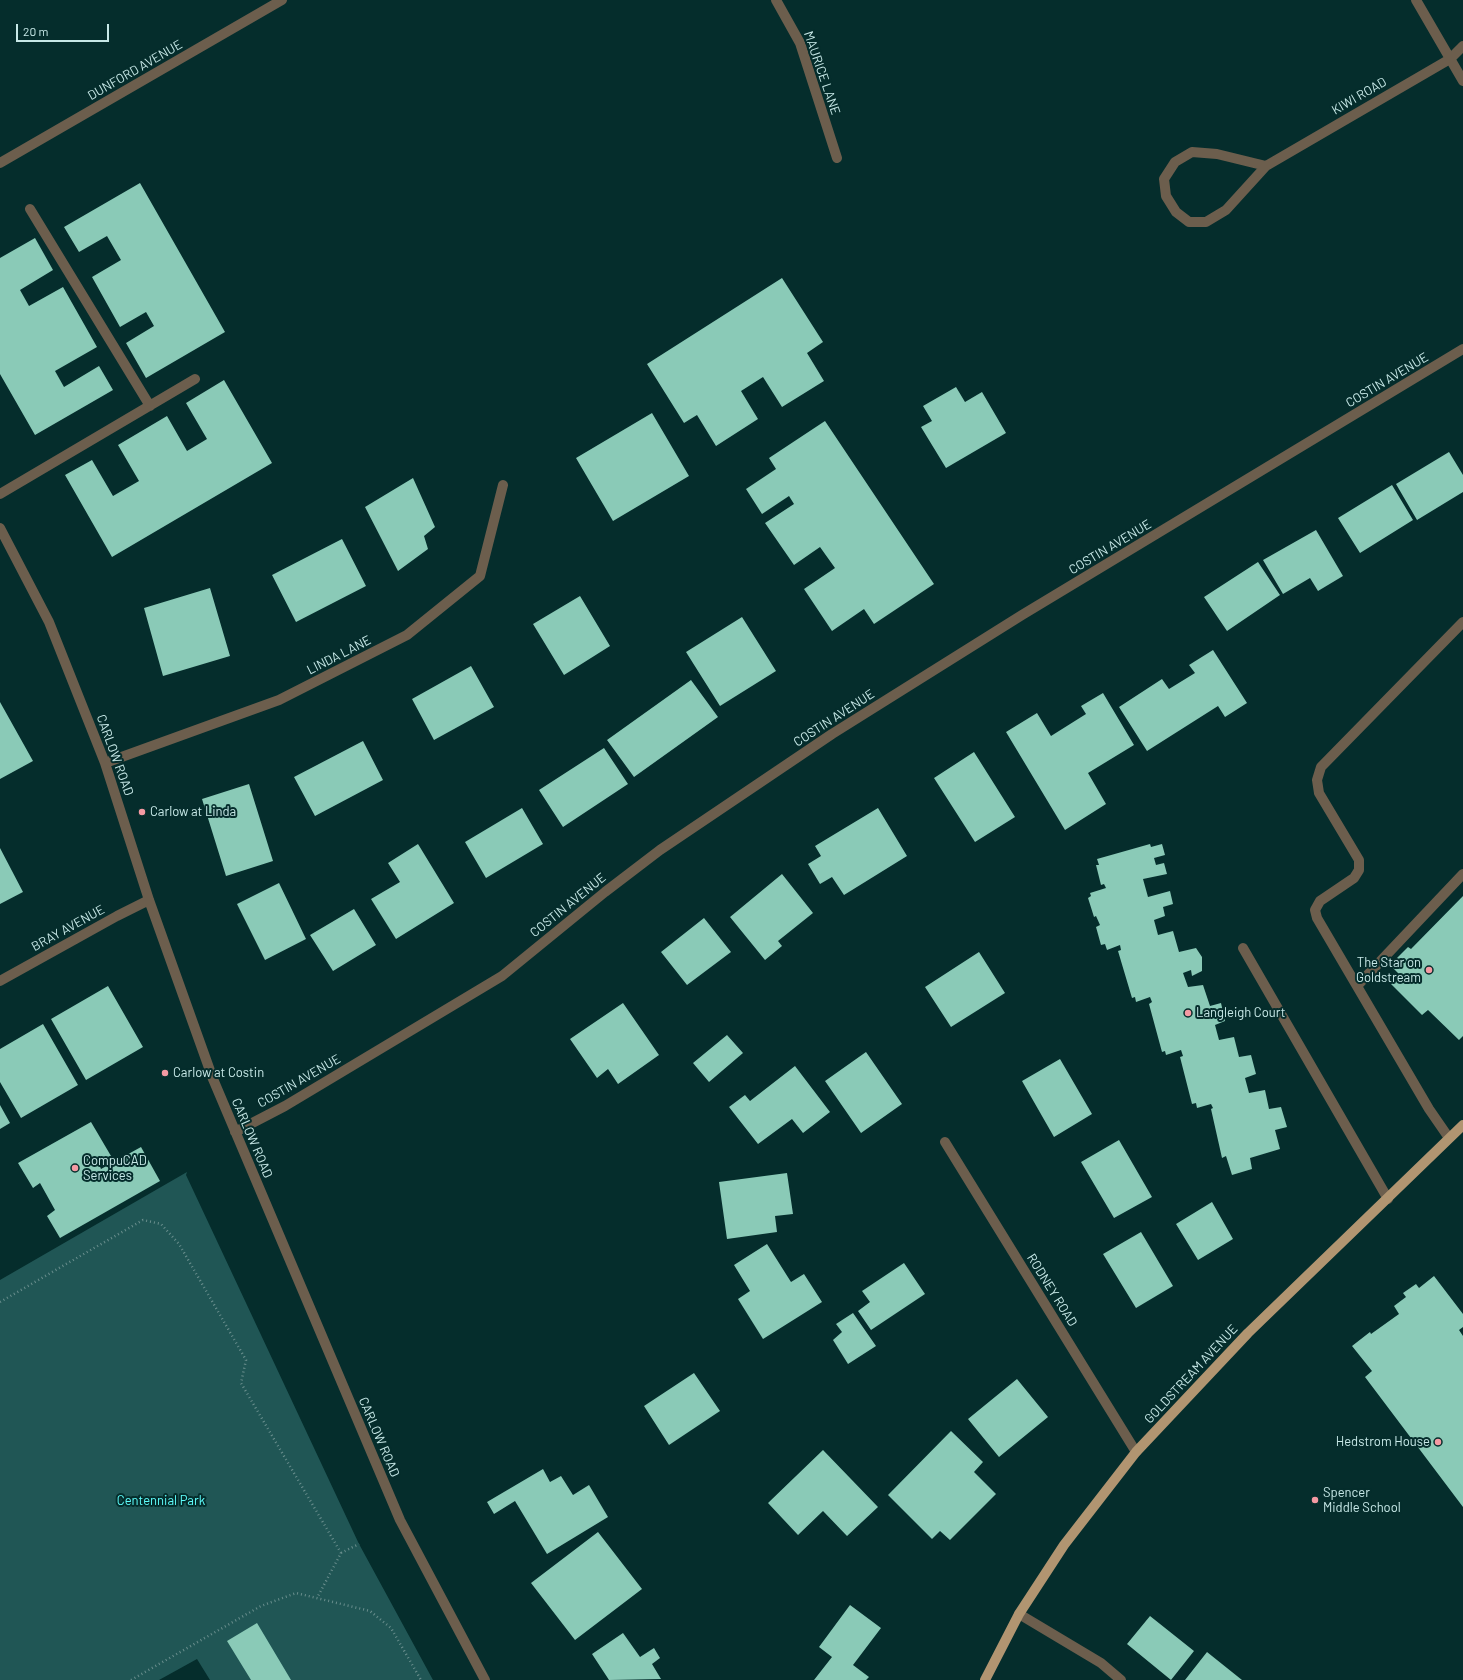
<!DOCTYPE html>
<style>
body{margin:0}
#map{position:relative;width:1463px;height:1680px;overflow:hidden;background:#052d2c;font-family:Barlow,sans-serif}
canvas{display:block}
.scale{position:absolute;left:16px;top:24px;width:93px;height:18px;box-sizing:border-box;border:2px solid #c7e8e7;border-top:0;padding-left:5px;font-size:12px;line-height:14px;white-space:nowrap;color:#c7e8e7;-webkit-text-stroke:3px #052d2c;paint-order:stroke}
</style>
<div id="map">
<canvas width="1463" height="1680"></canvas>
<div class="scale">20 m</div>
</div>
<script>
const g = document.querySelector('canvas').getContext('2d');
g.lineJoin = 'round';
function fill(path, color) {
  g.fillStyle = color;
  g.fill(path, 'evenodd');
}
function poly(rows) {
  const path = new Path2D();
  for (const r of rows) {
    path.moveTo(r[0], r[1]);
    for (let i = 2; i < r.length; i += 2) path.lineTo(r[i], r[i + 1]);
  }
  return path;
}
function strokePath(path, color, width, dash) {
  g.strokeStyle = color;
  g.lineWidth = width;
  g.lineCap = dash ? 'butt' : 'round';
  g.setLineDash(dash || []);
  g.stroke(path);
}
function label(font, color, halo, rows, align = 'center') {
  g.font = font + ' Barlow,sans-serif';
  g.lineWidth = 4;
  g.setLineDash([]);
  g.textBaseline = 'middle';
  g.strokeStyle = halo;
  g.fillStyle = color;
  for (const [text, x, y, turn = 0] of rows) {
    g.save();
    g.translate(x, y);
    g.rotate((+turn || 0) * Math.PI / 180);
    g.textAlign = isNaN(turn) ? turn : align;
    if (halo) g.strokeText(text, 0, 0);
    g.fillText(text, 0, 0);
    g.restore();
  }
}
const green = poly([
 [187,1172,186,1175,359,1544,433,1680,210,1680,197,1659,159,1680,0,1680,0,1280]
]);
const building = poly([
 [140,183,225,332,146,378,126,343,154,326,146,312,120,327,92,277,121,260,107,236,79,252,64,227],
 [35,238,53,270,20,290,29,306,63,287,97,347,55,371,64,387,99,366,113,390,35,435,0,374,0,258],
 [782,278,823,342,807,353,824,381,782,407,763,377,741,391,758,419,716,446,697,415,684,423,647,364],
 [224,380,272,463,112,557,65,475,92,460,113,496,139,481,118,445,167,416,187,451,207,439,186,403],
 [956,387,965,402,982,392,1006,433,946,468,921,427,932,421,923,406],
 [652,413,689,476,613,521,576,458],
 [825,421,934,584,874,624,864,609,832,631,804,589,835,568,820,547,794,565,765,523,794,504,789,496,762,514,746,489,776,469,769,458],
 [1449,452,1463,475,1463,492,1417,520,1396,484],
 [413,478,435,527,424,536,428,549,398,571,365,507],
 [1392,485,1413,520,1360,553,1338,518],
 [1316,530,1343,576,1318,591,1310,578,1283,594,1263,560],
 [342,539,366,586,296,622,272,575],
 [1258,562,1280,595,1227,631,1204,597],
 [210,588,230,656,163,676,144,608],
 [580,596,610,646,564,675,533,624],
 [742,617,776,671,720,706,686,652],
 [1213,650,1247,703,1225,717,1218,706,1147,751,1119,707,1162,679,1169,689,1195,673,1189,665],
 [471,666,494,707,434,740,412,699],
 [691,680,718,717,634,777,607,740],
 [1103,693,1134,745,1088,773,1106,804,1065,830,1006,732,1037,713,1051,736,1086,714,1081,706],
 [0,702,33,761,0,779],
 [363,741,383,780,315,816,294,777],
 [604,748,628,784,563,827,539,790],
 [974,752,1015,817,975,842,934,778],
 [249,784,273,861,226,876,202,799],
 [522,808,543,844,486,878,465,842],
 [878,808,907,856,844,895,832,877,820,884,808,864,821,856,815,846],
 [418,844,454,903,396,939,371,899,400,882,388,863],
 [1150,844,1151,847,1162,844,1165,855,1154,858,1156,865,1164,863,1167,874,1143,879,1148,897,1170,891,1173,904,1163,907,1165,916,1154,920,1158,935,1173,931,1179,952,1196,948,1202,957,1202,971,1192,976,1191,970,1183,973,1188,987,1203,985,1210,1006,1221,1003,1225,1021,1215,1025,1219,1040,1234,1037,1239,1057,1251,1055,1256,1074,1245,1078,1249,1093,1265,1090,1269,1109,1281,1107,1287,1127,1275,1130,1280,1149,1250,1158,1252,1169,1232,1175,1226,1156,1222,1158,1211,1109,1213,1108,1211,1104,1197,1108,1196,1103,1192,1104,1180,1057,1183,1056,1181,1050,1166,1055,1165,1051,1162,1052,1149,1004,1152,1002,1150,997,1136,1002,1135,997,1132,998,1118,951,1121,950,1120,945,1107,950,1105,944,1101,945,1096,927,1100,925,1096,916,1094,917,1088,898,1091,896,1090,893,1106,888,1104,884,1101,885,1096,865,1099,865,1097,859],
 [0,848,23,892,0,904],
 [782,874,813,913,778,941,782,946,765,960,730,917],
 [279,883,306,939,265,960,237,904],
 [1463,896,1463,1036,1459,1040,1428,1010,1422,1015,1391,984,1400,975,1390,965,1408,947,1411,949],
 [354,909,376,945,333,971,310,935],
 [704,918,731,952,687,985,661,952],
 [979,952,1005,993,951,1027,925,987],
 [108,986,143,1047,86,1080,51,1019],
 [623,1003,659,1055,618,1084,608,1069,597,1078,570,1039],
 [43,1024,78,1085,21,1118,0,1082,0,1049],
 [727,1035,743,1053,709,1082,693,1063],
 [866,1052,902,1104,861,1133,825,1081],
 [1060,1059,1092,1114,1054,1137,1022,1081],
 [795,1066,830,1112,803,1133,792,1119,758,1144,729,1107,745,1095,750,1101],
 [0,1105,10,1123,0,1129],
 [91,1122,111,1156,98,1162,101,1169,141,1147,160,1181,60,1238,47,1216,55,1210,40,1183,33,1188,18,1163],
 [1119,1140,1152,1197,1114,1218,1081,1162],
 [787,1173,793,1214,775,1216,777,1232,727,1239,719,1182],
 [1212,1202,1233,1239,1198,1260,1176,1224],
 [1141,1232,1173,1286,1136,1308,1103,1254],
 [767,1244,791,1282,804,1274,822,1302,763,1339,738,1299,750,1291,734,1265],
 [904,1263,925,1294,871,1330,858,1311,870,1302,862,1291],
 [1434,1276,1463,1314,1463,1327,1459,1330,1463,1336,1463,1507,1365,1377,1372,1371,1352,1346,1370,1332,1371,1334,1399,1314,1394,1306,1406,1297,1403,1293,1416,1284,1419,1288],
 [853,1313,876,1346,848,1364,833,1340,842,1332,836,1324],
 [694,1373,720,1411,669,1445,644,1406],
 [1017,1379,1048,1417,999,1457,968,1419],
 [951,1431,983,1462,974,1472,996,1494,950,1540,940,1531,932,1539,888,1495],
 [823,1450,878,1507,847,1536,823,1511,798,1535,768,1503],
 [543,1469,550,1482,561,1476,573,1495,589,1485,608,1517,547,1554,515,1501,494,1514,487,1502],
 [598,1532,642,1589,575,1640,531,1583],
 [850,1605,881,1628,853,1665,869,1677,866,1680,814,1680,832,1657,819,1647],
 [1150,1616,1194,1651,1171,1680,1127,1644],
 [257,1623,291,1680,251,1680,227,1641],
 [623,1633,640,1657,654,1648,660,1658,652,1664,661,1679,609,1680,592,1654],
 [1207,1652,1242,1680,1185,1680]
]);
const path = poly([
 [0,1302,143,1220,161,1224,179,1244,246,1360,241,1383,341,1553,317,1598],
 [341,1553,359,1544],
 [131,1680,261,1606,296,1593,370,1611,391,1628,421,1680]
]);
const minor = poly([
 [776,0,800,43,837,158],
 [1416,0,1463,81],
 [0,163,282,0],
 [1266,166,1217,154,1192,152,1175,162,1164,179,1166,196,1176,212,1189,222,1206,222,1226,210,1266,166,1450,59,1463,46],
 [30,209,150,406],
 [0,494,195,379],
 [0,528,49,622,105,763,149,900,213,1079,400,1520,485,1680],
 [105,763,279,700,407,635,480,576,503,485],
 [1243,948,1388,1199],
 [0,981,117,916,149,900],
 [1357,986,1463,874],
 [235,1132,285,1106,502,976,605,892,660,850,832,734,1022,615,1463,349],
 [1449,1138,1429,1109,1317,918,1315,910,1320,901,1354,878,1359,870,1359,860,1319,793,1317,780,1321,767,1463,622],
 [945,1142,1136,1452],
 [1019,1614,1101,1663,1121,1680]
]);
const major = poly([
 [985,1680,1019,1614,1064,1545,1136,1452,1248,1333,1463,1125]
]);
const markers = [
 [142,812,4,"#f49aa3"],
 [1429,970,4,"#f49aa3"],
 [1188,1013,4,"#f49aa3"],
 [165,1073,4,"#f49aa3"],
 [75,1168,4,"#f49aa3"],
 [1438,1442,4,"#f49aa3"],
 [1315,1500,4,"#f49aa3"]
];
const streetNames = [
 ["DUNFORD AVENUE",135,70,-30],
 ["MAURICE LANE",822,73,71],
 ["KIWI ROAD",1359,96,-30],
 ["COSTIN AVENUE",1387,380,-31],
 ["COSTIN AVENUE",1110,547,-31],
 ["LINDA LANE",339,655,-27],
 ["COSTIN AVENUE",834,718,-33],
 ["CARLOW ROAD",115,755,70],
 ["COSTIN AVENUE",568,905,-39],
 ["BRAY AVENUE",68,928,-29],
 ["COSTIN AVENUE",299,1081,-30],
 ["CARLOW ROAD",252,1138,67],
 ["RODNEY ROAD",1052,1290,58],
 ["GOLDSTREAM AVENUE",1191,1374,-47],
 ["CARLOW ROAD",379,1437,67]
];
const poiNames = [
 ["Carlow at Linda",150,812],
 ["The Star on",1421,963,"right"],
 ["Goldstream",1421,978,"right"],
 ["Langleigh Court",1196,1013],
 ["Carlow at Costin",173,1073],
 ["CompuCAD",83,1161],
 ["Services",83,1176],
 ["Hedstrom House",1430,1442,"right"],
 ["Spencer",1323,1493],
 ["Middle School",1323,1508]
];
const parkNames = [
 ["Centennial Park",161,1501]
];
fill(green, '#205655');
fill(building, '#8acab7');
strokePath(path, '#698e8d', 2.5, [1, 3]);
strokePath(minor, '#6c5e4d', 10);
strokePath(major, '#b19571', 10);
for (const [x, y, r, color] of markers) {
  const dot = new Path2D();
  dot.arc(x, y, r, 0, 2 * Math.PI);
  g.fillStyle = color;
  g.fill(dot);
  strokePath(dot, '#052d2c', 1.5);
}
label('13px', '#c7e8e7', '#052d2c', streetNames);
label('13px', '#c7e8e7', '#052d2c', poiNames, 'left');
label('13px', '#5ffefc', '#052d2c', parkNames);
</script>
